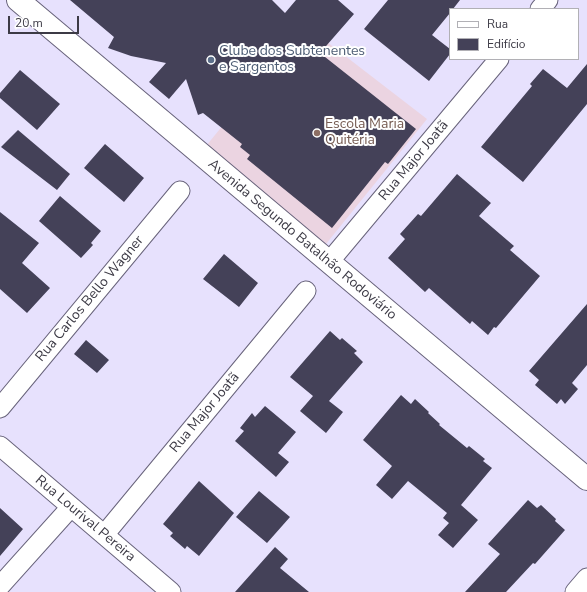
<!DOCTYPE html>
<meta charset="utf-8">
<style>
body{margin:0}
#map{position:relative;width:587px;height:592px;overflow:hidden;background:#e7e1fd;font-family:"Nunito Sans",sans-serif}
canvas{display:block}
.legend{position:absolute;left:449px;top:8px;width:130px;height:52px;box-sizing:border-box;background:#fff;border:1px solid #b1b0b5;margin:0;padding:5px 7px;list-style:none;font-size:12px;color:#3c3a45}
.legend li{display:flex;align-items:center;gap:8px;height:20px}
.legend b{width:20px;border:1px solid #b1b0b5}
.scale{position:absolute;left:8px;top:16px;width:71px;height:18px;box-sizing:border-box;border:2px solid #3c3a45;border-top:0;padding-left:5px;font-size:12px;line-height:14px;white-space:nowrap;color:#3c3a45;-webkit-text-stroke:3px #fff;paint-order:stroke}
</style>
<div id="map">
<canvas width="587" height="592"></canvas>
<ul class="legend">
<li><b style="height:5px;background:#fff"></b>Rua</li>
<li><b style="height:11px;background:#444158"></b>Edifício</li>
</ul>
<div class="scale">20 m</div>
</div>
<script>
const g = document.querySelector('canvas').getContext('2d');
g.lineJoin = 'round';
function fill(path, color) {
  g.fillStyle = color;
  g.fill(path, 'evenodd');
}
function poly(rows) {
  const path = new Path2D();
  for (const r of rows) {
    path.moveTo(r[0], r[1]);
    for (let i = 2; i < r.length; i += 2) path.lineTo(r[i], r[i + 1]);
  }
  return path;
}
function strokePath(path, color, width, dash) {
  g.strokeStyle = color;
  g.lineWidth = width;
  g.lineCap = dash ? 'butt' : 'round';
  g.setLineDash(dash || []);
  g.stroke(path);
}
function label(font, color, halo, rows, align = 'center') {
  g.font = font + ' "Nunito Sans",sans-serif';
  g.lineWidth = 4;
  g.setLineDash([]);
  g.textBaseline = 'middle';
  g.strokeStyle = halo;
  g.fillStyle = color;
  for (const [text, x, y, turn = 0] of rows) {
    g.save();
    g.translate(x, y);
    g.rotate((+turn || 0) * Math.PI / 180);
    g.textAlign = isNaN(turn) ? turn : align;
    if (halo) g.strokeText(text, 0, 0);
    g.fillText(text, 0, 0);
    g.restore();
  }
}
const education = poly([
 [305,25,427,119,326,244,206,146]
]);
const building = poly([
 [70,0,272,0,285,13,296,0,338,0,354,14,320,53,416,129,388,164,385,162,332,228,247,159,250,155,240,147,242,144,203,113,198,115,186,79,169,99,149,82,166,63,131,56,108,48,114,37],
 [388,0,460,0,453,9,450,9,450,13,432,35,450,49,450,54,429,81,364,29],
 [587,64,587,104,523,182,481,147,532,86,530,84,543,69,567,88],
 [20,70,60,104,37,130,0,98,0,93],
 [18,130,70,174,57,190,1,147],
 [105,144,144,178,124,202,84,168],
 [457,174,491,203,479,216,514,246,510,250,540,276,496,328,494,327,488,335,472,321,470,324,429,288,425,292,388,258,405,239,400,234,418,214,421,216],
 [60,196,101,231,91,243,93,245,81,258,39,221],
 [0,212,39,243,22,263,50,288,27,313,0,289],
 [224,254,258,283,239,307,203,279],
 [587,304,587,365,572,383,578,389,565,404,561,399,557,404,535,385,539,380,529,371],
 [330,331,340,340,342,338,357,351,354,353,363,362,329,401,343,412,326,433,300,411,313,396,290,377],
 [86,340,109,360,97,373,74,354],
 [401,395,411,404,415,399,429,412,428,413,440,424,439,425,467,448,469,446,485,459,483,461,492,468,461,505,478,520,453,548,438,535,449,523,443,518,447,513,408,481,392,499,376,485,392,466,363,440],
 [265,406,296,432,278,453,289,462,276,477,235,441,244,431,240,428,252,413,255,417],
 [199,481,234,513,199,556,187,546,185,549,170,536,173,533,163,524],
 [259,491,290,517,267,543,236,517],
 [528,500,537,508,541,505,556,519,555,521,565,530,535,564,533,563,506,592,465,592,500,554,488,544],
 [0,508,23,529,0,556],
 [275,547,288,559,280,568,309,592,235,592]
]);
const minor = poly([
 [540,9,548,0],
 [329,262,499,59],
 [0,408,180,191],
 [0,446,171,592],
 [104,535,306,291],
 [0,586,71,507],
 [575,592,587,578]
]);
const tertiary = poly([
 [18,0,587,479]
]);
const markers = [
 [211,60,4,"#5c6f8a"],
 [317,133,4,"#8d6e63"]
];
const serviceNames = [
 ["Clube dos Subtenentes",219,52],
 ["e Sargentos",219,68]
];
const educationNames = [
 ["Escola Maria",325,125],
 ["Quitéria",325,141]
];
const streetNames = [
 ["Rua Major Joatã",414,161,-50],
 ["Avenida Segundo Batalhão Rodoviário",302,240,40],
 ["Rua Carlos Bello Wagner",90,299,-50],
 ["Rua Major Joatã",205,413,-50],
 ["Rua Lourival Pereira",85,519,40]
];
fill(education, '#ebd4e1');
fill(building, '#444158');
strokePath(minor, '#68637b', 21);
strokePath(tertiary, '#68637b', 24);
strokePath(minor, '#fff', 19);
strokePath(tertiary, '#fff', 22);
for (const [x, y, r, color] of markers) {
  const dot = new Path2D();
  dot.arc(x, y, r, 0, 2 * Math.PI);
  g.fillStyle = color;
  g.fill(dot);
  strokePath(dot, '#fff', 1.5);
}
label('14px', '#4e5e75', '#fff', serviceNames, 'left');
label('14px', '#785e54', '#fff', educationNames, 'left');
label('14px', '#3c3a45', '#fff', streetNames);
</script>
